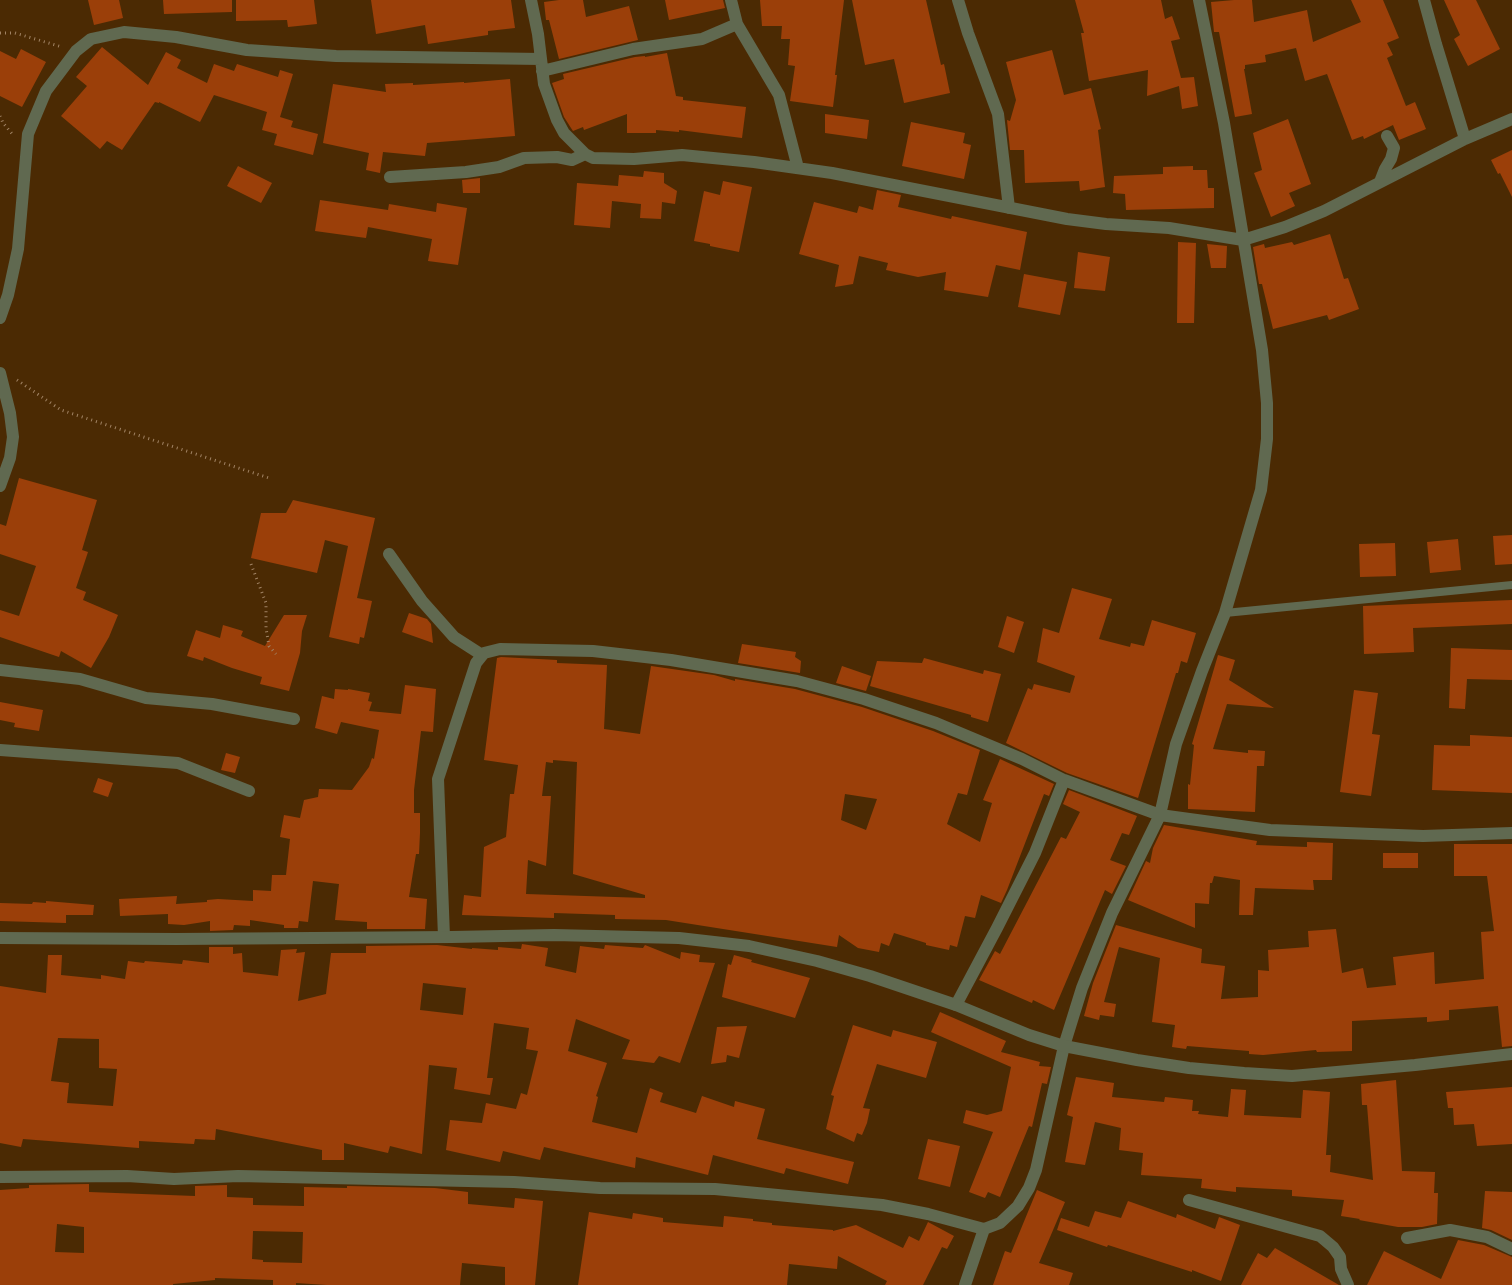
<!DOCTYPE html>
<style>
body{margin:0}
canvas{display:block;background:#4b2a03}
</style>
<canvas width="1512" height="1285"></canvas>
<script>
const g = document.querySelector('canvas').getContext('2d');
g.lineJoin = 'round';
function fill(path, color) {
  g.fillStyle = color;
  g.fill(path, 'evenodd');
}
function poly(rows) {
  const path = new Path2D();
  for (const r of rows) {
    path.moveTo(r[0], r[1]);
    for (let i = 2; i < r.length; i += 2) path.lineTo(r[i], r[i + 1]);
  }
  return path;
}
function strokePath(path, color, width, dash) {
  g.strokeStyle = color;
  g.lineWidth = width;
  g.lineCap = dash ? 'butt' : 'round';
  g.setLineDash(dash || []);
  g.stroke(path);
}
const building = poly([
 [88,0,119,0,123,18,94,25],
 [163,0,232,0,232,12,164,14],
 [236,0,314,0,317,24,288,27,287,20,236,21],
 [371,0,511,0,515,28,488,31,488,35,428,44,425,25,376,34],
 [559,0,583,0,586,17,629,6,638,40,559,59,549,20,546,20,544,2],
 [665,0,723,0,725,8,669,20],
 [760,0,844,0,835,75,837,75,833,107,790,101,795,66,788,65,790,39,781,39,782,26,762,26],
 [852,0,926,0,941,65,944,64,950,93,904,103,894,59,865,65],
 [1075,0,1161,0,1165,19,1172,16,1180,39,1171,41,1181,78,1194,77,1198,106,1182,109,1179,86,1147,96,1148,70,1089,81,1081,33,1084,33],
 [1234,0,1252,0,1254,22,1307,10,1313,42,1361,22,1351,0,1383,0,1399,38,1387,43,1393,55,1387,58,1406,106,1415,102,1426,129,1399,140,1393,125,1364,139,1363,136,1352,140,1327,74,1305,81,1296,48,1265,55,1266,62,1245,65,1245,69,1244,69,1252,114,1235,117,1219,32,1214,32,1211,2],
 [1444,0,1476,0,1500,49,1468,66,1454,39,1460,35],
 [102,47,148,85,166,52,181,60,177,68,207,83,214,64,234,71,237,64,278,77,280,70,293,74,280,117,293,121,291,127,318,134,313,155,274,145,277,134,262,130,267,112,214,95,200,122,159,102,159,103,155,102,122,150,107,141,100,149,61,116,87,86,76,77],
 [21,49,46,62,22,107,0,96,0,51,16,59],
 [1052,50,1064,95,1091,88,1101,129,1098,130,1105,187,1080,191,1079,181,1025,183,1024,150,1010,150,1007,120,1010,121,1016,100,1006,62],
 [667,53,676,96,683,97,683,100,746,107,742,138,679,130,679,132,656,130,656,133,627,133,627,114,584,130,583,127,573,131,571,128,564,117,552,83,564,79,563,74,635,57,645,56,645,57],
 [510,79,515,136,427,143,425,156,383,152,380,173,366,170,369,153,323,143,333,84,386,92,385,84,413,83,413,85,464,82,464,83],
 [825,114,869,120,867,139,825,133],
 [1288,119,1311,184,1289,193,1295,206,1271,217,1254,173,1262,170,1253,133],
 [911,122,965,133,963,143,971,145,964,179,902,166],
 [1512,150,1512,197,1500,173,1498,174,1491,160],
 [238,166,272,183,261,203,227,186],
 [1193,166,1193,170,1207,170,1208,188,1214,188,1214,208,1126,210,1125,194,1113,193,1114,176,1163,174,1163,167],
 [644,171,664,173,664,183,677,191,675,204,662,202,661,219,640,218,641,204,612,201,610,228,574,225,577,183,618,186,619,175,643,177],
 [480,178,480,193,463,193,462,180],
 [723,181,752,187,739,252,710,246,710,244,694,241,704,191,720,195],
 [877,190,901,195,898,207,951,219,952,216,1027,232,1020,270,996,265,988,297,944,290,946,272,918,277,886,270,888,263,859,256,853,284,835,287,839,265,799,254,814,202,857,213,859,206,873,210],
 [320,200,388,210,389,204,436,212,437,203,467,208,458,265,428,261,432,239,368,227,366,238,315,231],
 [1330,234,1344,279,1348,278,1359,309,1329,320,1327,315,1273,329,1262,284,1259,284,1253,247,1264,244,1265,248,1292,242,1294,245],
 [1178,242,1196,243,1194,323,1177,323],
 [1207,244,1227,246,1226,268,1211,268],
 [1078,252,1110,257,1105,291,1074,288],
 [1024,274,1067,282,1060,315,1018,307],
 [19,478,97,500,82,550,88,552,76,588,86,592,83,600,118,615,109,637,91,668,61,651,59,657,0,637,0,610,19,616,36,566,0,554,0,524,6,526],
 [293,500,375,518,357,598,372,601,364,638,360,637,359,644,329,637,348,546,325,540,317,573,251,558,261,513,286,513],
 [1512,535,1512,564,1495,565,1493,536],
 [1458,539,1461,570,1430,573,1427,542],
 [1395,543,1396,576,1360,577,1359,544],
 [1072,588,1112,599,1099,639,1130,647,1131,643,1144,646,1152,620,1196,633,1187,663,1181,661,1178,673,1176,673,1138,798,1067,773,1006,743,1028,688,1032,690,1034,684,1070,693,1075,676,1037,662,1043,628,1059,633],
 [1512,600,1512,624,1413,628,1414,652,1364,654,1363,606],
 [409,613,427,619,431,624,433,643,402,632],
 [284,615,307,615,302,631,300,653,289,691,260,684,262,677,232,668,204,657,203,661,187,656,196,630,220,638,223,625,243,631,241,636,265,646],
 [1007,616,1024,622,1014,653,998,647],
 [742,644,796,652,795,657,801,661,800,673,738,663],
 [1451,648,1512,650,1512,680,1467,679,1465,709,1449,708],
 [1218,655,1235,660,1229,680,1274,708,1227,704,1213,749,1248,753,1248,750,1265,751,1264,766,1257,766,1255,812,1188,809,1188,784,1190,785,1194,745,1192,744],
 [501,657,557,660,557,663,607,665,604,729,640,734,651,666,714,675,735,681,735,679,795,689,862,707,933,731,980,750,967,795,958,793,947,824,980,842,992,803,983,800,1000,759,1054,784,1049,796,1044,794,1007,890,1001,903,981,895,975,918,965,916,957,947,950,945,949,950,926,945,926,943,894,933,889,946,881,943,879,952,858,948,839,935,837,947,666,920,615,919,615,915,554,913,554,918,462,915,464,895,481,897,484,847,506,837,510,794,514,794,518,765,484,760,497,658],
 [553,760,577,762,573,874,645,895,645,898,526,894,528,860,546,866,551,796,542,796,546,762,553,763],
 [845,794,877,799,866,830,841,820],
 [924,658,983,674,984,670,1001,674,988,722,971,717,971,715,870,686,877,661,922,663],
 [842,666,871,676,866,691,836,683],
 [405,685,436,689,433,732,421,731,414,790,414,813,420,813,420,833,419,854,416,854,409,897,427,899,425,929,367,929,367,922,335,920,339,884,313,881,308,922,299,921,298,928,284,928,284,925,250,920,250,926,234,925,233,930,210,931,210,921,184,925,168,924,168,914,120,916,119,899,177,896,176,904,207,902,207,900,218,899,253,901,253,890,271,891,272,875,286,875,290,839,280,837,284,815,300,818,304,800,318,797,319,789,352,790,369,767,372,758,374,759,379,730,341,722,337,734,315,728,322,696,334,699,335,689,348,690,348,689,370,693,368,701,372,702,369,711,401,714],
 [1354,690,1378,693,1372,734,1380,735,1371,796,1340,792],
 [0,702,43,710,39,731,14,727,15,723,0,720],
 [1470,735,1512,737,1512,793,1432,790,1434,745,1470,746],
 [226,753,240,757,235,773,221,770],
 [98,778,113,783,108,797,93,792],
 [1069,790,1137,816,1129,835,1122,833,1110,860,1126,866,1112,894,1105,890,1054,1010,1033,1000,1032,1003,979,980,995,951,1000,954,1061,837,1066,839,1080,812,1063,804],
 [1164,825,1257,841,1256,845,1307,847,1307,842,1333,843,1332,880,1313,880,1314,890,1255,888,1253,915,1239,915,1240,880,1214,876,1212,883,1210,883,1209,904,1195,903,1195,928,1128,900,1146,861,1150,863,1153,848],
 [1454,844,1512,844,1512,1046,1502,1047,1498,1006,1449,1010,1449,1020,1427,1022,1427,1017,1352,1021,1352,1051,1317,1052,1316,1050,1263,1055,1249,1054,1249,1051,1187,1046,1186,1049,1172,1047,1175,1025,1152,1022,1160,958,1119,947,1104,1002,1116,1004,1114,1017,1100,1015,1099,1020,1084,1016,1093,983,1116,925,1202,949,1201,963,1225,966,1221,999,1258,997,1258,970,1269,971,1268,950,1309,947,1308,931,1336,929,1342,973,1363,968,1367,988,1396,985,1393,957,1434,952,1435,984,1484,979,1481,932,1494,931,1487,876,1454,876],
 [1383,853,1418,853,1418,868,1383,868],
 [46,901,94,905,93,915,66,915,66,923,0,921,0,903,32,904,33,902,46,903],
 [522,944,548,948,545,966,576,973,580,946,604,949,605,945,643,948,645,945,680,959,681,952,700,955,699,962,715,963,680,1063,659,1056,654,1063,622,1059,630,1040,576,1019,568,1051,607,1063,596,1096,598,1097,592,1122,637,1133,650,1088,663,1093,660,1102,696,1113,702,1096,734,1107,735,1101,765,1109,757,1139,854,1162,848,1184,786,1168,784,1174,713,1155,708,1175,636,1157,635,1168,544,1147,540,1160,503,1151,500,1162,446,1150,450,1120,482,1123,486,1103,516,1109,521,1093,527,1095,538,1051,526,1049,529,1028,494,1023,487,1078,493,1078,490,1095,454,1089,457,1068,429,1065,422,1154,390,1146,388,1153,344,1143,344,1160,322,1160,322,1150,216,1129,215,1140,195,1139,194,1144,139,1141,139,1148,23,1139,21,1147,0,1143,0,986,46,993,48,955,62,955,61,975,101,979,101,975,125,979,128,961,144,963,145,961,182,964,183,960,209,963,209,947,233,947,233,954,242,953,243,972,278,976,281,950,297,949,296,953,305,952,298,1001,326,994,331,953,366,953,366,946,437,945,472,949,472,948,498,950,498,947,521,949],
 [423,983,466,988,463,1015,420,1010],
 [58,1038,99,1039,99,1068,117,1069,113,1106,67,1103,69,1083,51,1081],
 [734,955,752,960,751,962,810,978,795,1018,722,997,728,964,731,965],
 [940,1012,1006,1041,1001,1052,1040,1062,1039,1066,1051,1067,1047,1084,1042,1083,1032,1127,1029,1126,1000,1197,988,1192,985,1198,969,1192,993,1132,963,1123,966,1110,987,1115,1002,1111,1011,1067,931,1032],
 [853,1025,891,1037,893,1030,937,1042,926,1078,877,1064,863,1108,870,1109,867,1123,862,1135,857,1133,854,1142,826,1129,834,1096,831,1095],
 [747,1026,739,1058,727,1055,726,1062,711,1064,717,1027],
 [1076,1077,1114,1083,1112,1097,1164,1102,1165,1097,1193,1100,1192,1111,1199,1111,1198,1114,1228,1117,1231,1089,1246,1090,1244,1115,1301,1118,1303,1090,1330,1092,1326,1155,1331,1155,1330,1172,1373,1180,1367,1105,1362,1105,1361,1084,1396,1080,1402,1171,1435,1172,1434,1193,1438,1193,1437,1224,1422,1227,1398,1227,1359,1220,1360,1219,1341,1216,1344,1200,1292,1196,1292,1190,1236,1187,1236,1192,1201,1188,1202,1179,1141,1175,1143,1153,1119,1150,1121,1128,1095,1122,1085,1165,1065,1162,1073,1117,1067,1115],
 [1512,1087,1512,1144,1477,1146,1474,1124,1454,1125,1453,1108,1448,1108,1446,1092],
 [928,1139,960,1146,950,1187,918,1179],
 [89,1184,89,1192,195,1196,195,1186,227,1185,227,1197,253,1198,253,1205,304,1206,304,1187,347,1188,347,1186,435,1188,468,1192,468,1204,514,1208,515,1198,543,1201,535,1285,505,1285,505,1267,462,1263,460,1285,327,1285,296,1283,296,1285,273,1285,273,1280,215,1278,215,1280,173,1284,173,1285,0,1285,0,1190,29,1188,29,1185],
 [57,1224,84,1227,84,1253,55,1252],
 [253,1231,303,1232,302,1263,263,1262,263,1260,252,1259],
 [1037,1190,1065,1202,1039,1263,1073,1273,1069,1285,993,1285,1005,1251,1011,1253],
 [1485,1191,1512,1192,1512,1240,1491,1230,1482,1228],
 [1128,1201,1176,1218,1177,1214,1215,1229,1219,1217,1240,1225,1221,1281,1192,1270,1192,1272,1108,1245,1107,1247,1057,1230,1061,1218,1089,1227,1095,1211,1121,1218],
 [589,1212,632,1219,633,1213,663,1218,663,1222,723,1227,724,1216,753,1219,753,1221,772,1223,772,1225,833,1230,833,1231,856,1225,903,1248,909,1236,919,1241,928,1222,954,1236,947,1249,942,1247,923,1285,885,1285,887,1281,838,1256,837,1269,789,1264,787,1285,578,1285],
 [1458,1240,1484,1245,1512,1257,1512,1285,1367,1285,1384,1251,1441,1279],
 [1275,1248,1294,1259,1339,1285,1241,1285,1258,1253,1267,1258]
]);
const path = poly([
 [0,33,15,33,62,47],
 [0,116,3,123,14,136],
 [17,380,61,410,269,478],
 [251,564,266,603,266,628,269,646,276,654]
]);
const service = poly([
 [1225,613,1512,585]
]);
const minor = poly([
 [531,0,538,34,544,84,557,120,564,133,585,154,593,158,634,159,682,155,754,162,832,173,1067,219,1106,224,1169,228,1243,240,1285,227,1324,211,1465,139,1512,119],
 [731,0,737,24,779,95,798,168],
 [958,0,968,33,998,114,1009,208],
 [1424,0,1436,44,1465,139],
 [542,71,633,49,702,39,737,24],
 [390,177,466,172,499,167,524,158,557,157,572,160,585,154],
 [1380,182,1385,169,1391,159,1394,148,1387,136],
 [0,318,8,295,18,249,28,134,46,91,76,51,91,39,124,32,176,37,247,50,336,56,541,59],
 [0,373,10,413,13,437,10,458,0,486],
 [389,554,422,601,454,637,482,655],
 [0,670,80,679,146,698,212,704,294,719],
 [0,750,178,763,249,791],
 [444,937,438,779,476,663,484,653,500,649,593,651,671,660,797,681,864,699,936,723,1022,759,1064,780,1160,815,1270,830,1423,836,1512,833],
 [956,1005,997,928,1035,853,1064,780],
 [0,1177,127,1176,174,1179,238,1176,514,1182,600,1188,715,1189,882,1205,928,1214,984,1229,1000,1223,1018,1206,1029,1188,1036,1170,1064,1046,1082,988,1112,913,1160,815,1176,744,1202,671,1225,613,1261,490,1267,439,1267,403,1262,350,1224,123,1199,0],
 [1189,1200,1320,1236,1333,1247,1340,1257,1341,1269,1348,1285],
 [1407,1238,1450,1230,1487,1237,1512,1249],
 [965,1285,984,1229]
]);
const tertiary = poly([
 [0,938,176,939,452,937,554,935,679,938,749,946,817,961,870,976,956,1005,1029,1035,1064,1046,1137,1060,1189,1068,1244,1073,1292,1076,1415,1065,1512,1054]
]);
fill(building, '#9b3f09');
strokePath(path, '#a18364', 3, [1, 4]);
strokePath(service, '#606950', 8);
strokePath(minor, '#606950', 12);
strokePath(tertiary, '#606950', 12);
</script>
